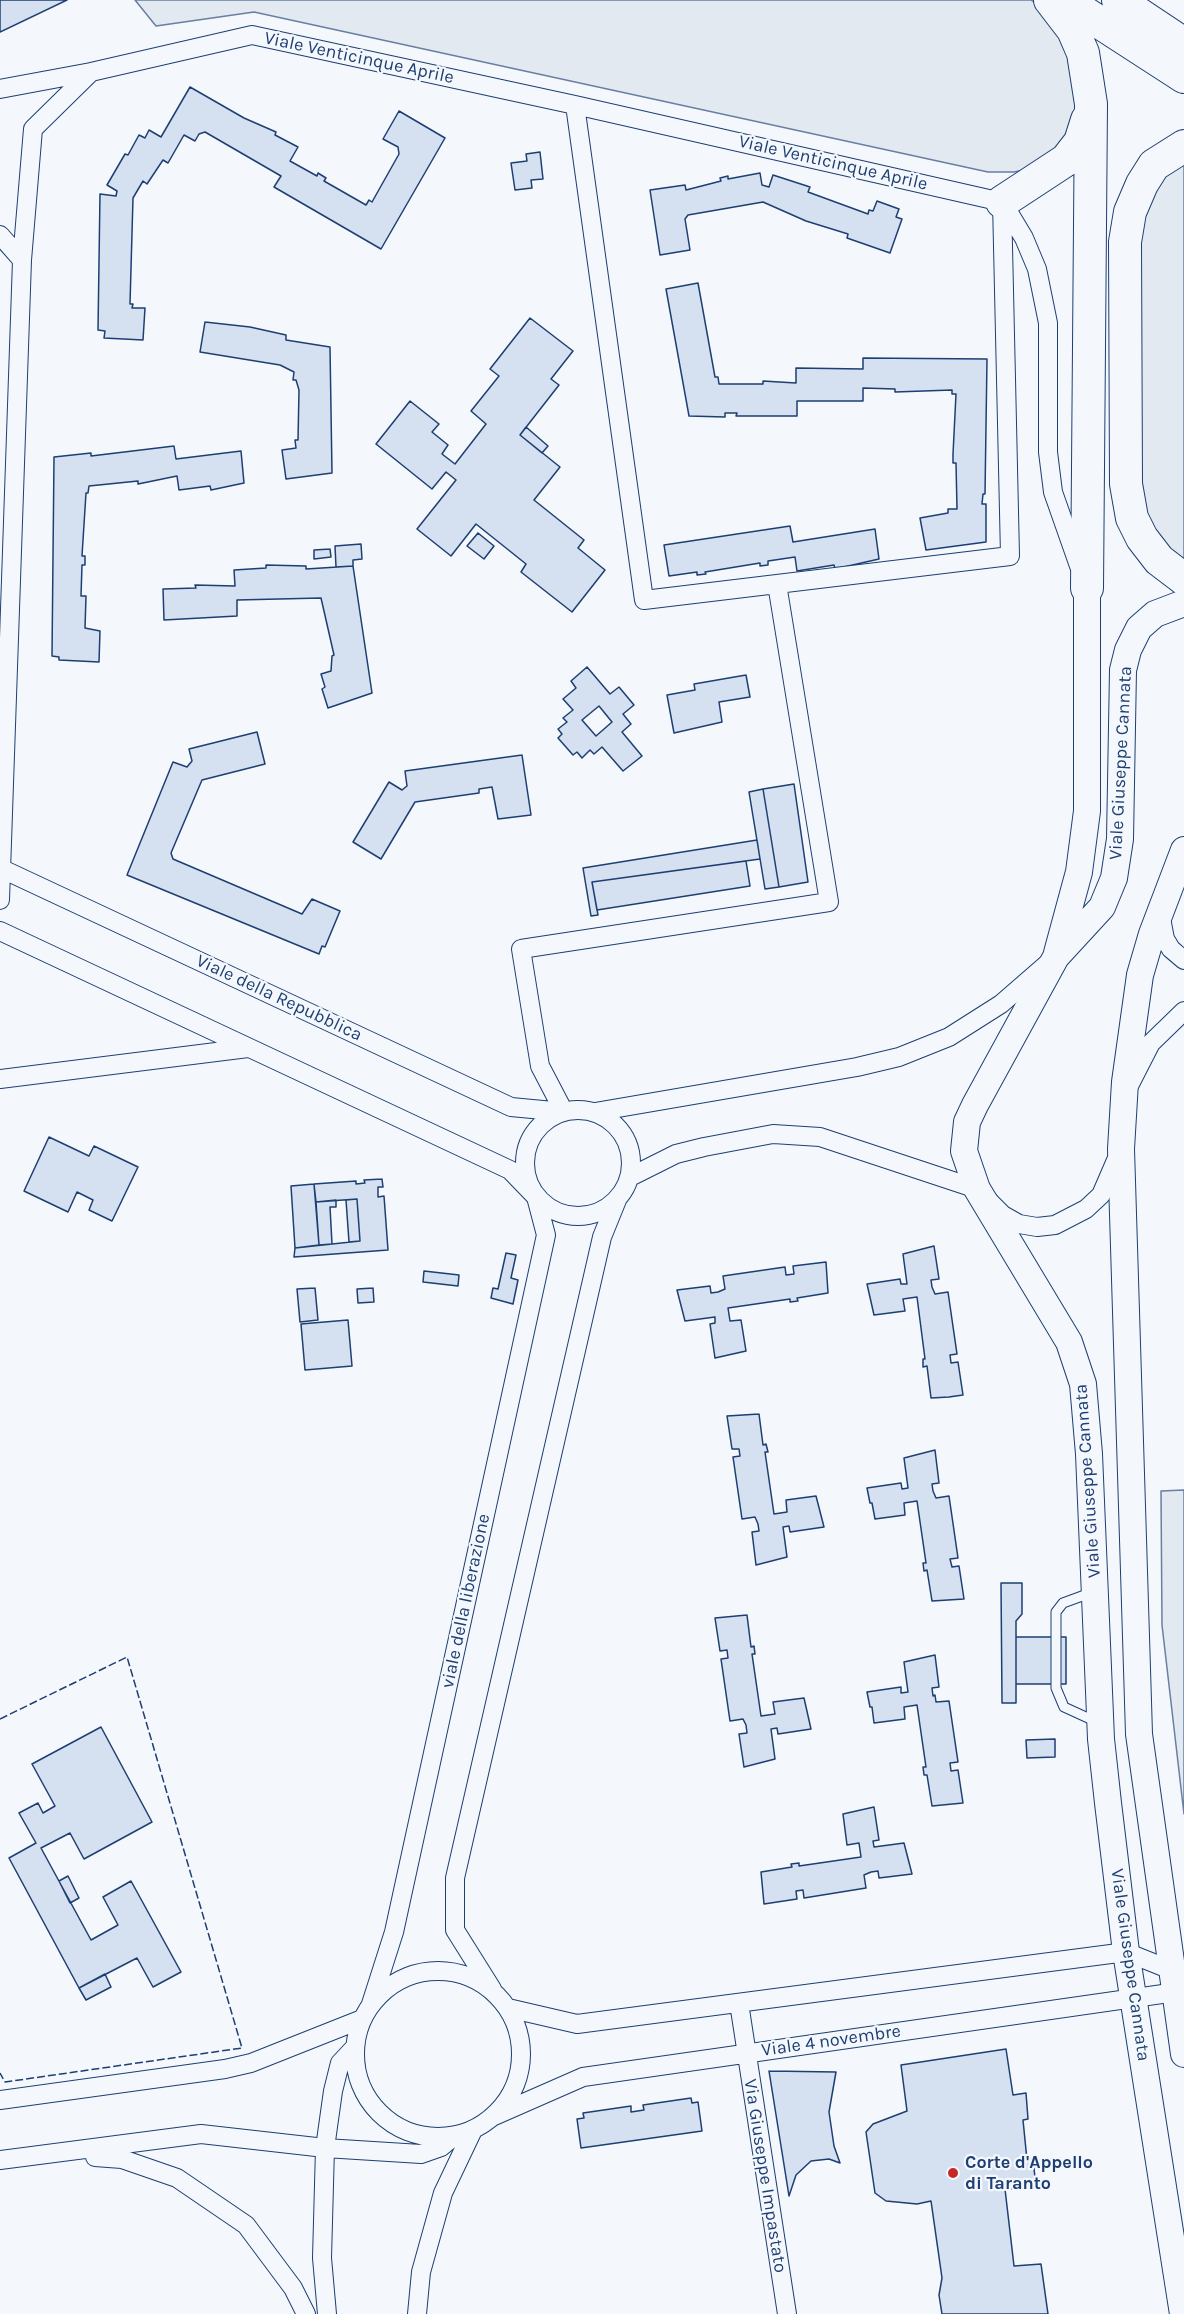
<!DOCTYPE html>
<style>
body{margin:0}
canvas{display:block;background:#f4f7fb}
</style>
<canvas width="1184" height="2314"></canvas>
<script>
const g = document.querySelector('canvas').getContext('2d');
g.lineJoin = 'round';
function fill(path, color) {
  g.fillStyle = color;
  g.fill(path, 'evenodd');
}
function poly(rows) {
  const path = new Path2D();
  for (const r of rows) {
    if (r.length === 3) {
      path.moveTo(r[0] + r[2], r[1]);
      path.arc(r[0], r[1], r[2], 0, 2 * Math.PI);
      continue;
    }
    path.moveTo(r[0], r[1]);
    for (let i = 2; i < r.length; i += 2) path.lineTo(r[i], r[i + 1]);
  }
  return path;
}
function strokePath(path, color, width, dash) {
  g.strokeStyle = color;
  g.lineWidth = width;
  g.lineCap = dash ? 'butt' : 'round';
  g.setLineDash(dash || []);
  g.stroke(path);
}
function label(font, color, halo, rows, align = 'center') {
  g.font = font + ' Karla,sans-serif';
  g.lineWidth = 4.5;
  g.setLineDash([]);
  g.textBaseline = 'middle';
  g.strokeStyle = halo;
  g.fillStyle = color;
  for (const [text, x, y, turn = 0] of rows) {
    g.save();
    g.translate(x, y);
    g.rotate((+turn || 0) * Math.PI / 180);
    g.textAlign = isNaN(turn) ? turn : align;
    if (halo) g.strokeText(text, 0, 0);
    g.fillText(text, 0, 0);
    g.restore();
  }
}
const green = poly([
 [135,0,1031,0,1045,10,1060,26,1078,90,1073,130,1038,167,1014,172,988,172,254,12,156,26,135,0],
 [1184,155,1184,567,1144,519,1140,500,1134,237,1153,182,1184,155],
 [1184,1490,1184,1814,1162,1625,1161,1491,1184,1490]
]);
const building = poly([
 [0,0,67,0,0,32,0,0],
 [190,87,244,118,276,132,275,135,298,147,290,161,317,176,318,173,326,178,324,181,366,205,369,200,372,202,399,154,398,147,383,139,399,111,445,138,381,249,274,187,281,176,205,132,199,134,195,141,184,135,168,163,163,160,147,184,143,181,133,198,130,304,133,304,132,308,145,308,143,340,104,338,105,331,98,330,100,194,116,196,117,191,107,185,125,154,128,155,139,135,145,138,149,130,161,137,190,87],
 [540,152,543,179,531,180,532,188,515,190,511,163,527,161,526,154,540,152],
 [760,173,762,185,769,187,773,175,810,187,808,192,868,214,869,210,873,211,877,201,899,209,896,217,902,219,890,253,847,238,848,234,806,221,763,202,688,215,685,219,690,250,660,255,650,190,685,185,686,190,721,181,720,178,728,176,728,179,760,173],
 [698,283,715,377,718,377,719,384,763,384,763,381,796,383,796,368,863,369,863,358,987,359,985,494,983,494,982,504,986,504,986,542,926,550,920,518,948,513,948,509,957,509,956,463,953,463,953,454,956,394,952,394,952,390,895,392,895,389,863,388,863,401,797,401,797,416,736,416,737,413,725,413,725,417,689,416,666,289,698,283],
 [530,318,573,351,551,379,559,385,520,435,560,467,534,500,584,540,578,548,605,570,572,612,521,572,526,564,476,524,451,556,417,529,456,480,446,472,432,489,376,444,410,401,439,424,432,432,448,445,442,454,455,464,486,424,471,411,499,376,490,369,530,318],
 [205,322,250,327,286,335,286,340,330,347,332,473,286,479,282,450,296,448,295,440,298,440,299,390,296,380,293,380,294,372,280,365,200,352,205,322],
 [526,427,548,446,542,453,520,435,526,427],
 [174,446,176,459,241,451,244,483,211,490,210,486,179,490,177,476,138,484,138,481,89,486,88,493,86,493,82,556,85,556,85,565,82,565,81,596,86,596,85,628,100,631,99,662,59,660,59,657,52,656,54,457,91,453,91,456,174,446],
 [790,526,793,542,875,529,879,559,835,569,834,565,797,571,795,557,768,561,768,565,760,566,760,563,705,572,706,574,697,575,697,572,669,576,664,545,790,526],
 [478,533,494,546,484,559,467,546,478,533],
 [361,544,362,559,353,560,353,566,336,567,335,546,361,544],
 [330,549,331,557,314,559,314,550,330,549],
 [266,565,306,566,306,569,353,566,372,693,328,708,322,689,325,687,321,674,331,671,332,656,334,655,321,598,237,600,237,616,164,620,163,589,196,588,195,585,235,586,234,570,266,568,266,565],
 [587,667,610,694,619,687,634,705,623,714,631,724,622,732,642,756,623,771,602,747,594,754,590,750,582,758,577,752,573,755,558,738,562,734,558,729,567,722,563,718,573,710,563,699,576,688,571,681,587,667],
 [599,706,612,722,596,736,582,720,599,706],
 [746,675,750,697,719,702,722,722,674,733,667,695,695,690,694,684,746,675],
 [257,732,265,764,202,780,171,853,173,859,302,914,312,899,340,911,325,947,322,946,319,954,127,875,173,762,187,767,192,761,189,749,257,732],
 [522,755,531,815,498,819,492,787,479,789,479,793,415,802,381,859,353,842,389,782,402,790,407,786,405,771,522,755],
 [794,784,808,882,779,887,763,789,794,784],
 [763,789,779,887,765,889,749,792,763,789],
 [757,840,760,859,592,882,598,915,591,916,583,868,757,840],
 [746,861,750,886,597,910,592,882,746,861],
 [49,1137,89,1156,94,1146,138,1167,112,1221,89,1210,93,1200,77,1192,68,1212,24,1191,49,1137],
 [382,1179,383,1187,378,1187,378,1197,384,1196,388,1250,294,1257,295,1248,360,1241,357,1199,316,1202,314,1184,356,1181,356,1184,365,1183,364,1180,382,1179],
 [314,1184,319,1245,295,1248,291,1186,314,1184],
 [357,1199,360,1241,349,1242,346,1200,357,1199],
 [336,1200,336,1207,330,1207,332,1244,319,1245,316,1202,336,1200],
 [934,1246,939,1279,931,1280,932,1287,935,1294,948,1292,957,1354,950,1355,951,1363,958,1362,963,1395,949,1397,931,1398,927,1366,923,1367,923,1359,925,1359,917,1297,903,1299,905,1311,874,1315,867,1284,900,1279,901,1284,907,1284,903,1254,934,1246],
 [506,1253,516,1255,511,1278,518,1280,513,1304,491,1298,493,1288,498,1289,506,1253],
 [826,1262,828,1293,797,1298,798,1301,790,1302,790,1299,728,1308,730,1321,741,1320,746,1351,715,1358,710,1324,715,1323,715,1317,685,1321,677,1290,710,1286,711,1293,718,1292,725,1289,723,1276,785,1267,786,1275,794,1274,793,1266,826,1262],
 [424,1271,459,1275,458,1286,423,1282,424,1271],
 [315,1288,318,1320,300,1322,297,1289,315,1288],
 [373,1288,374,1302,358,1303,357,1289,373,1288],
 [348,1320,352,1366,305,1370,301,1324,348,1320],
 [759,1414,763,1445,766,1444,768,1452,765,1452,774,1514,787,1512,786,1500,816,1496,824,1527,790,1532,789,1526,783,1527,787,1557,756,1565,752,1532,759,1531,758,1524,755,1517,742,1519,733,1457,740,1456,739,1449,732,1449,727,1416,759,1414],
 [935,1450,939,1483,932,1484,933,1491,936,1498,949,1496,958,1558,950,1559,952,1567,959,1566,964,1599,932,1601,927,1570,924,1571,923,1563,926,1563,917,1501,904,1503,905,1515,875,1519,872,1503,870,1503,867,1488,901,1483,902,1489,908,1488,904,1458,935,1450],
 [1001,1583,1022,1583,1022,1614,1016,1621,1016,1703,1002,1703,1001,1583],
 [747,1615,751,1647,754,1646,755,1654,752,1654,761,1716,775,1714,773,1702,804,1698,811,1729,778,1734,777,1728,771,1729,775,1759,744,1767,739,1734,747,1733,746,1725,743,1719,730,1721,721,1659,728,1658,727,1650,720,1651,715,1618,747,1615],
 [1016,1637,1066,1637,1066,1684,1016,1684,1016,1637],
 [935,1655,939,1687,932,1688,933,1696,935,1695,936,1702,949,1701,958,1762,950,1763,951,1771,958,1770,963,1803,932,1806,927,1775,924,1775,923,1767,926,1767,917,1705,904,1707,905,1719,874,1723,872,1707,870,1707,867,1692,901,1687,901,1693,908,1692,904,1662,935,1655],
 [101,1727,152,1822,84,1859,70,1833,41,1848,91,1940,118,1925,103,1897,131,1881,181,1972,153,1987,137,1958,79,1988,9,1858,36,1843,19,1813,38,1803,43,1813,55,1806,32,1764,101,1727],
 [1055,1739,1055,1757,1027,1758,1026,1740,1055,1739],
 [874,1807,879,1840,873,1841,874,1847,904,1843,912,1874,879,1878,878,1871,871,1872,864,1875,866,1888,804,1898,803,1890,796,1891,797,1899,764,1904,761,1872,792,1867,791,1864,799,1863,799,1866,861,1857,859,1843,847,1845,843,1814,874,1807],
 [68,1876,79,1898,70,1903,59,1881,68,1876],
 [105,1974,111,1987,86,2000,79,1988,105,1974],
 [1006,2049,1013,2095,1026,2093,1028,2119,1023,2120,1027,2160,1033,2159,1036,2187,1005,2189,1014,2266,1041,2264,1048,2314,942,2314,939,2295,942,2278,931,2201,917,2204,886,2201,875,2193,866,2132,873,2124,907,2111,901,2065,1006,2049],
 [769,2071,836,2072,829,2112,834,2146,840,2163,829,2159,811,2161,796,2175,789,2196,769,2071],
 [691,2098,692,2103,698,2102,702,2131,581,2148,577,2119,584,2118,583,2113,631,2106,631,2112,644,2110,643,2105,691,2098]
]);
const lane = poly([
 [1093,1592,1063,1603,1056,1612,1056,1688,1064,1707,1099,1723]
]);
const street = poly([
 [0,89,91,72],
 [575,105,644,600,1010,556,1002,202],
 [1003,203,1024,238,1037,269,1048,323,1048,452,1053,492,1079,566],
 [0,235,22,260],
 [0,868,511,1107,564,1112],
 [0,900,22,260,33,129,91,72,252,35,575,105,1002,202],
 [1160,913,1165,939,1171,949,1184,960],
 [0,931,510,1170,536,1197,546,1235,394,1932,371,2004],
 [0,1079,248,1048],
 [1130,1084,1151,1043,1184,1011],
 [578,1163,53],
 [564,1112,540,1066,521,949,829,902,777,584],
 [595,1112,857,1067,899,1057,949,1037,1001,1004,1047,964],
 [630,1177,676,1154,704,1147,773,1134,820,1137,977,1189,1003,1215,1019,1224,1037,1227,1055,1225,1086,1209,1101,1195,1117,1158],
 [438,2054,83],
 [492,1989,455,1930,455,1878,602,1237,617,1200],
 [739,2003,787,2314],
 [508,2008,577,2024,1126,1952,1171,1970,1180,1969],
 [0,2100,225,2069,251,2063,362,2019],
 [494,2116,583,2077,1184,1991],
 [95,2157,122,2159,177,2178,246,2225,293,2288,306,2314],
 [0,2160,201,2134,325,2148,421,2154,441,2147,453,2137],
 [327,2314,322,2258,325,2148,333,2091,340,2063,355,2047],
 [417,2314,421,2272,443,2193,473,2130]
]);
const secondary = poly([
 [1184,850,1152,934,1140,975,1125,1082,1121,1149,1139,1734,1184,2054],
 [1057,953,1079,872,1087,811,1087,588],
 [1183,2314,1126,1952,1108,1803,1101,1739,1089,1454,1083,1384,1069,1342,977,1189,964,1151,967,1122,975,1105,1056,957,1102,907,1114,878,1120,839,1123,670,1128,650,1139,628,1155,614,1184,603]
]);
const highway = poly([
 [1050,0,1073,30,1083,53,1091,104,1087,588],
 [1065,0,1184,77],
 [1118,0,1184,44],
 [1184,146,1154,165,1142,184,1130,212,1125,242,1126,484,1132,518,1142,538,1159,560,1184,579],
 [1002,202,1066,160,1080,142,1087,120]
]);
const fence = poly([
 [0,1719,127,1657,242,2048,5,2082,0,2073]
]);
const markers = [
 [953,2173,6,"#c62828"]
];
const streetNames = [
 ["Viale Venticinque Aprile",359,58,12],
 ["Viale Venticinque Aprile",833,163,13],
 ["Viale Giuseppe Cannata",1121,763,-87],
 ["Viale della Repubblica",279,998,25],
 ["Viale Giuseppe Cannata",1088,1481,-94],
 ["viale della liberazione",466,1601,-78],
 ["Viale Giuseppe Cannata",1130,1965,82],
 ["Viale 4 novembre",831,2041,-8],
 ["Via Giuseppe Impastato",765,2176,81]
];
const poiNames = [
 ["Corte d'Appello",965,2163],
 ["di Taranto",965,2184]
];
fill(green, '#e3e9f0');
strokePath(green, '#687fa3', 1.5);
fill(building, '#d5e0f0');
strokePath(building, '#1d3f73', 1.5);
strokePath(lane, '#1d3f73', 11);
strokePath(street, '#1d3f73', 20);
strokePath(secondary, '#1d3f73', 28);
strokePath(highway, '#1d3f73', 34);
strokePath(lane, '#f4f7fb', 9);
strokePath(street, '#f4f7fb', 18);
strokePath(secondary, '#f4f7fb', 26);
strokePath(highway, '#f4f7fb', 32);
strokePath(fence, '#1d3f73', 1.5, [8, 3]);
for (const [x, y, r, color] of markers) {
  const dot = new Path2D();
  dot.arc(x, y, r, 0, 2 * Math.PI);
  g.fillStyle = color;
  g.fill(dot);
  strokePath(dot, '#f4f7fb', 2);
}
label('18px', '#1d3f73', '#f4f7fb', streetNames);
label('bold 18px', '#1d3f73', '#f4f7fb', poiNames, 'left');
</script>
